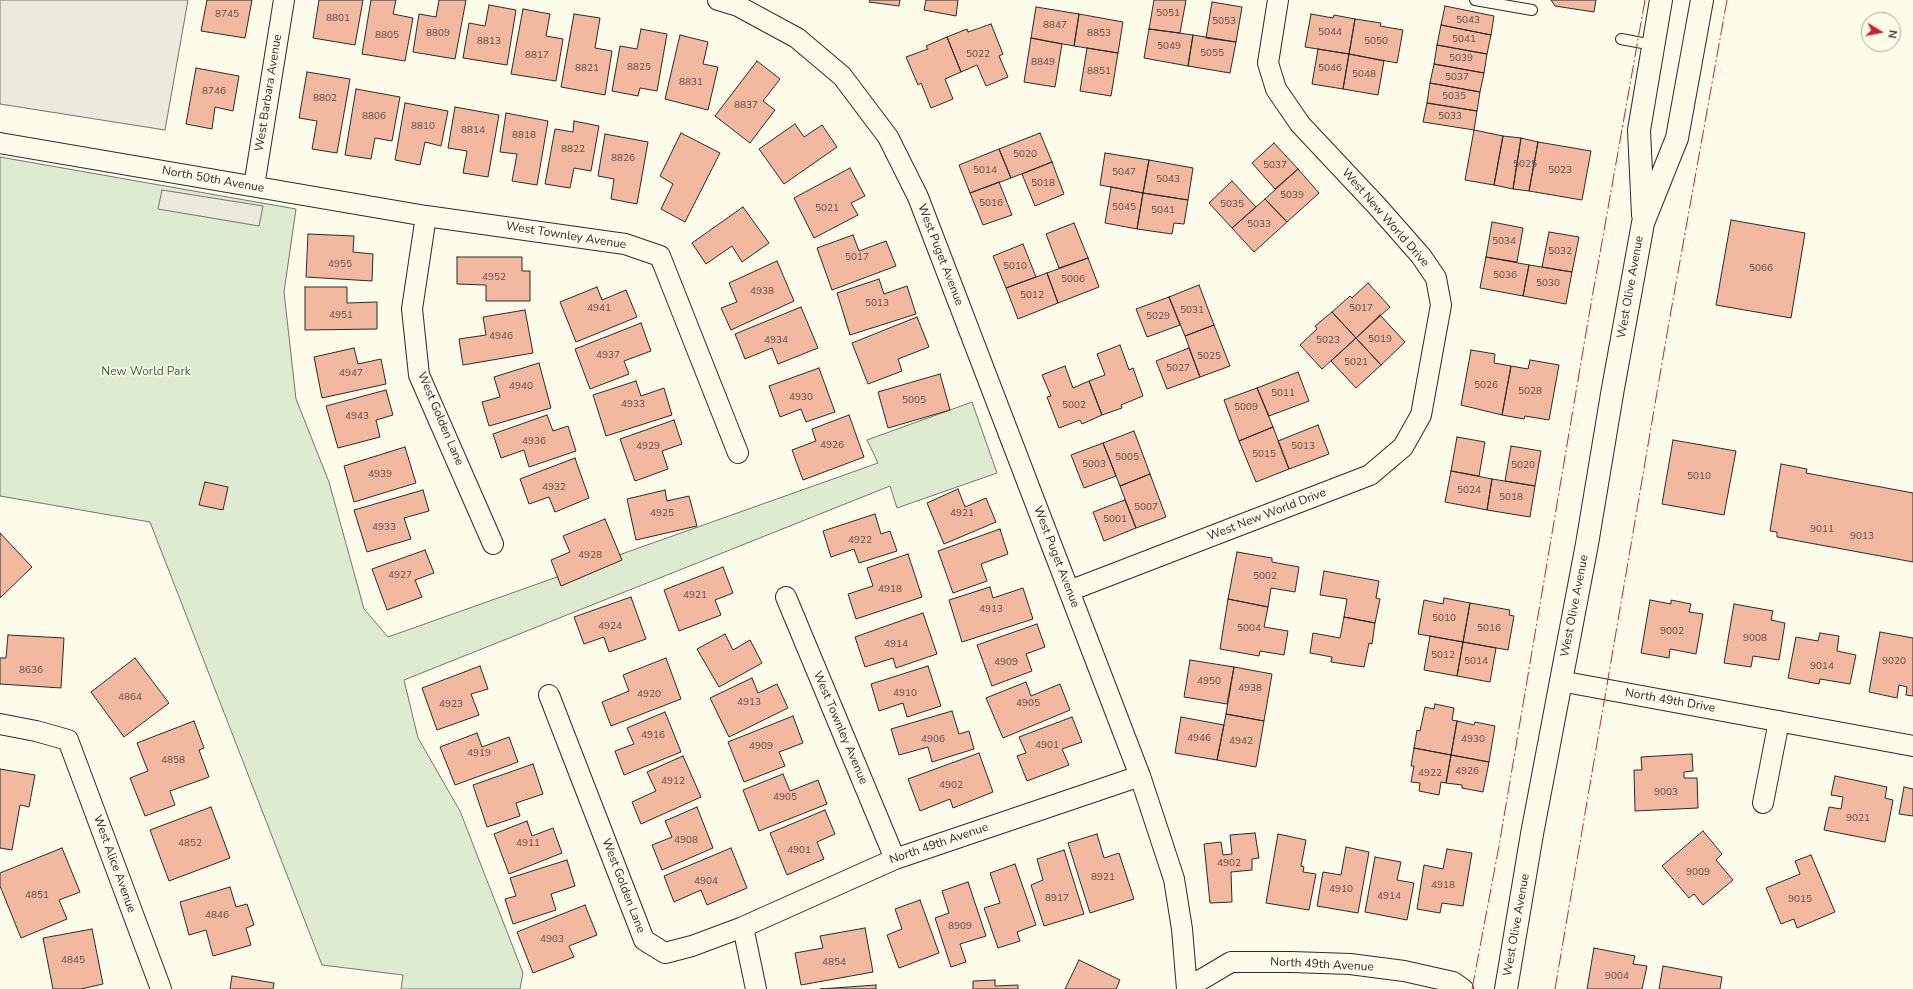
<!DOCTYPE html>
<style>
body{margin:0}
#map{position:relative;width:1913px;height:989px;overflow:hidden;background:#fdfbea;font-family:"Nunito Sans",sans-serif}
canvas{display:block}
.north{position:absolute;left:1861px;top:12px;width:40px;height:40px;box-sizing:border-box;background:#fdfbea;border:1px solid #a9a89e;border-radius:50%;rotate:100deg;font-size:11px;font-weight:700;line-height:16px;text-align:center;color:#2b2b2b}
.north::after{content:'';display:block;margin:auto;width:14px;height:18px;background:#c62828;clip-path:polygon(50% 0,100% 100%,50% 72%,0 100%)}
</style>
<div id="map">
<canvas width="1913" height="989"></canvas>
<div class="north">N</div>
</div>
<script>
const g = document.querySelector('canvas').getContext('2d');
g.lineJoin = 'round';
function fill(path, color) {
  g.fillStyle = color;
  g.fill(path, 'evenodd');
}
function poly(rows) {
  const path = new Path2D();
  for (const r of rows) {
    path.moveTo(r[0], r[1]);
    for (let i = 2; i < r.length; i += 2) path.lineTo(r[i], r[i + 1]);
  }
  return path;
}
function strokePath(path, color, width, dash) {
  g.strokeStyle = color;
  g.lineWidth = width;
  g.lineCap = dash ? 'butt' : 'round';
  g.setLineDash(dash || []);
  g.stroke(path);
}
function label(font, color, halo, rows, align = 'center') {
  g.font = font + ' "Nunito Sans",sans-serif';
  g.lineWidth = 3;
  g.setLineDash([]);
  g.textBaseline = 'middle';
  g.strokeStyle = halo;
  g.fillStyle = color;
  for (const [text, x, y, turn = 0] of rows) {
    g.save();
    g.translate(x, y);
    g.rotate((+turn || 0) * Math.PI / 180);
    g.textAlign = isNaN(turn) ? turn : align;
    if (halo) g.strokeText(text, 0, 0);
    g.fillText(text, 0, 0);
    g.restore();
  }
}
const green = poly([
 [0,157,296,209,284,292,296,399,329,482,364,609,388,637,878,463,867,440,972,402,997,473,897,508,890,486,404,680,418,738,460,811,523,973,520,989,401,989,403,975,322,965,150,522,0,496,0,157]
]);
const parking = poly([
 [0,0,188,0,165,130,0,104,0,0],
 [162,190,263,206,259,226,158,209,162,190]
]);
const building = poly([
 [207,0,252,0,245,38,201,31,207,0],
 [319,0,363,0,355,45,313,38,319,0],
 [371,0,396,0,393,14,413,18,405,61,362,54,371,0],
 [439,0,466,0,455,59,413,52,419,14,436,17,439,0],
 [870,0,900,0,899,6,869,2,870,0],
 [926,0,958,0,956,16,924,10,926,0],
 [1154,0,1186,0,1180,33,1149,29,1154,0],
 [1551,0,1596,0,1594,12,1555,6,1551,0],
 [1212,2,1242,7,1236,42,1206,38,1212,2],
 [489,5,516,10,507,65,463,58,469,23,485,26,489,5],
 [1445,6,1494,16,1491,35,1441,25,1445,6],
 [1036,7,1079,14,1074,46,1031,38,1036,7],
 [523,9,550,14,546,36,563,39,556,81,511,74,523,9],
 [574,14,600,18,595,48,612,51,605,95,561,87,574,14],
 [1079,14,1123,22,1118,53,1074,46,1079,14],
 [1311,14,1333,18,1334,15,1355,19,1349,54,1305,47,1311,14],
 [1355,19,1381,23,1380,26,1403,30,1397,63,1349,54,1355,19],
 [991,24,1003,54,999,56,1008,77,986,86,977,65,961,72,947,37,967,29,968,32,991,24],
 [1441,25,1491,35,1487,54,1437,45,1441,25],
 [641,29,667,34,657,91,640,88,638,96,612,91,620,46,637,49,641,29],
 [1149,29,1193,35,1188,66,1144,58,1149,29],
 [680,35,708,42,703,64,718,67,708,110,665,99,680,35],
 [1193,35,1236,42,1230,73,1188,66,1193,35],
 [947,37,961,72,945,79,953,99,931,108,921,83,918,85,906,57,928,49,926,46,947,37],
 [1031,38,1062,44,1055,87,1024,82,1031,38],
 [1437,45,1487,54,1484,73,1434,64,1437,45],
 [1087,48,1118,53,1111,96,1080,91,1087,48],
 [1318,49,1349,54,1343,89,1312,84,1318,49],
 [1349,54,1384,61,1378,95,1343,89,1349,54],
 [757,61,780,79,763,101,775,110,750,143,715,116,757,61],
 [1434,64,1484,73,1480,92,1430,83,1434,64],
 [196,68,239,76,233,111,215,107,212,129,186,124,196,68],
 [307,72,350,79,337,153,312,149,317,121,299,118,307,72],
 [1430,83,1480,92,1477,111,1427,103,1430,83],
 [356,89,400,97,392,141,375,138,371,159,345,155,356,89],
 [405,103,448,111,441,146,425,142,420,165,395,160,405,103],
 [1427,103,1477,111,1474,130,1423,122,1427,103],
 [455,107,499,115,488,177,463,173,467,151,448,148,455,107],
 [506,113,548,121,537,185,512,181,517,154,500,152,506,113],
 [574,121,599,126,591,171,574,168,570,188,545,184,555,129,573,132,574,121],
 [795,124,804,137,822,125,837,147,784,184,759,149,795,124],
 [1474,130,1503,136,1494,185,1465,180,1474,130],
 [681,133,720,153,685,222,661,209,673,184,660,176,681,133],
 [1040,133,1052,162,1011,178,999,149,1040,133],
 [605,134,648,142,637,204,611,199,614,179,598,176,605,134],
 [1503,136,1521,138,1513,189,1494,185,1503,136],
 [1521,138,1538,142,1529,191,1513,189,1521,138],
 [1538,142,1591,151,1582,200,1529,191,1538,142],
 [1274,143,1298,169,1275,189,1252,163,1274,143],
 [999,149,1011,178,970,193,959,165,999,149],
 [1105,153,1149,160,1143,193,1100,185,1105,153],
 [1149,160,1193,168,1188,200,1143,193,1149,160],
 [1052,162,1064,194,1035,206,1022,174,1052,162],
 [850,168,865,196,851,203,858,215,814,238,794,198,850,168],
 [1298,169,1319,193,1287,222,1265,199,1298,169],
 [1232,181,1256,207,1232,228,1209,203,1232,181],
 [999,182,1012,215,983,225,970,193,999,182],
 [1111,187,1143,193,1137,229,1105,223,1111,187],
 [1143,193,1188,200,1184,224,1174,223,1172,234,1137,229,1143,193],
 [1265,199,1287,222,1254,252,1232,228,1265,199],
 [743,207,769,243,742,262,732,246,706,264,692,243,743,207],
 [1731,220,1805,233,1791,318,1716,305,1731,220],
 [1492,222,1523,228,1517,262,1486,257,1492,222],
 [1074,223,1088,258,1059,268,1046,234,1074,223],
 [1549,232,1579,237,1572,272,1542,267,1549,232],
 [308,234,354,236,353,252,373,254,372,281,306,277,308,234],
 [853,235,859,251,886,241,896,266,832,290,817,248,853,235],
 [1023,244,1036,277,1006,288,993,256,1023,244],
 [457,257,522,257,522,271,530,271,530,301,486,301,486,285,457,284,457,257],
 [1486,257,1529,265,1523,296,1480,288,1486,257],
 [1088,258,1099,287,1058,303,1047,273,1088,258],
 [777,261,794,301,731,330,721,308,737,302,729,283,777,261],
 [1529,265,1572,272,1566,304,1523,296,1529,265],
 [1047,273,1058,303,1018,319,1006,288,1047,273],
 [879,279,884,294,907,286,916,314,850,335,837,293,879,279],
 [1368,283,1390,307,1356,338,1332,312,1350,296,1352,298,1368,283],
 [1199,285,1214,325,1185,336,1169,297,1199,285],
 [305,287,347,287,347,303,377,302,377,329,305,330,305,287],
 [597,287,602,300,626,290,637,317,576,342,560,302,597,287],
 [1169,297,1180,325,1147,337,1136,309,1169,297],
 [801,307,818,348,778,364,772,348,745,359,735,334,801,307],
 [525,310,533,353,463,365,459,339,486,335,483,317,525,310],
 [1332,312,1356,338,1322,369,1300,345,1317,329,1315,326,1332,312],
 [1380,315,1405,342,1381,365,1356,338,1380,315],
 [917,317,929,347,898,359,902,371,868,384,852,343,917,317],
 [641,323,651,351,624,361,629,374,590,389,575,349,641,323],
 [1214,325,1230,366,1200,377,1185,336,1214,325],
 [1356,338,1381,365,1356,388,1331,361,1356,338],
 [1120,345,1129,370,1133,368,1143,396,1121,405,1122,408,1102,415,1089,381,1105,375,1097,354,1120,345],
 [354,348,358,364,381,359,386,384,322,398,314,357,354,348],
 [1189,348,1200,377,1167,389,1156,361,1189,348],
 [1471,350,1495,354,1494,363,1511,366,1502,415,1461,405,1471,350],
 [1530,360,1559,365,1549,420,1525,416,1524,419,1502,415,1511,366,1528,369,1530,360],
 [539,363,551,408,489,426,482,402,500,397,494,377,539,363],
 [1065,366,1073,388,1089,381,1102,415,1082,424,1080,420,1059,428,1047,397,1051,396,1042,375,1065,366],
 [819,368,835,412,806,422,801,409,780,417,769,386,819,368],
 [1298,372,1309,401,1269,416,1257,388,1298,372],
 [940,374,950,410,888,428,878,392,940,374],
 [636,381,641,396,664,388,672,415,606,436,593,395,636,381],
 [1257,388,1273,427,1239,441,1224,400,1257,388],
 [386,390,393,415,376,420,380,437,338,448,326,406,386,390],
 [547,415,553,431,568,426,576,451,529,467,524,450,501,458,493,434,547,415],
 [849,415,864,457,803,480,792,450,816,441,812,429,849,415],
 [674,420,682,444,662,451,668,469,635,481,620,439,674,420],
 [1318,425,1329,454,1289,469,1278,441,1318,425],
 [1273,427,1289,469,1256,482,1239,441,1273,427],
 [1134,431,1150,474,1120,486,1103,443,1134,431],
 [1457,437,1485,442,1479,476,1451,471,1457,437],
 [1673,440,1736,451,1724,515,1662,504,1673,440],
 [1103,443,1116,476,1084,488,1071,455,1103,443],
 [1511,446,1541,451,1535,486,1505,481,1511,446],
 [405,447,416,483,354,502,344,466,405,447],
 [575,458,589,498,555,512,549,497,529,504,520,479,575,458],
 [1781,464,1807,469,1806,473,1913,493,1913,562,1777,537,1777,532,1770,531,1781,464],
 [1451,471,1492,479,1487,510,1445,502,1451,471],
 [1150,474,1166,517,1136,528,1120,486,1150,474],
 [1492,479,1535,486,1530,517,1487,510,1492,479],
 [205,482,228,487,223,510,199,505,205,482],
 [958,489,965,507,986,498,996,522,944,544,927,503,958,489],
 [423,490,429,511,404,518,411,539,367,552,354,510,423,490],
 [665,490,667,501,689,496,697,526,636,540,627,499,665,490],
 [1125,500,1136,528,1104,541,1093,512,1125,500],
 [875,514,881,534,890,531,897,551,859,563,854,549,831,557,823,531,875,514],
 [605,519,622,560,561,586,551,560,570,552,563,536,605,519],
 [1000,529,1008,554,981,564,987,581,953,593,938,551,1000,529],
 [0,533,32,567,0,598,0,533],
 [425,550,434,573,415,580,422,597,387,610,372,569,425,550],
 [1237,552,1272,558,1272,562,1299,567,1295,592,1271,588,1268,607,1228,599,1237,552],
 [908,554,922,597,856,619,848,594,873,586,867,568,908,554],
 [723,567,733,593,715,600,721,615,679,631,664,590,723,567],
 [1324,571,1379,581,1376,598,1380,599,1375,623,1344,617,1347,599,1320,595,1324,571],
 [990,587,993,598,1023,588,1033,619,962,642,949,600,990,587],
 [631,597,646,639,609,652,604,637,584,644,574,617,631,597],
 [1444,598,1470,603,1463,642,1418,634,1424,600,1443,604,1444,598],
 [1228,599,1268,607,1264,627,1288,631,1284,655,1260,651,1259,656,1220,649,1228,599],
 [1650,600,1671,604,1671,600,1691,604,1689,612,1703,614,1696,654,1670,649,1669,658,1641,653,1650,600],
 [1470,603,1510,610,1509,615,1514,616,1508,650,1463,642,1470,603],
 [1734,604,1773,611,1771,620,1785,623,1779,660,1753,656,1751,667,1724,663,1734,604],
 [923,613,937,654,896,668,893,658,865,667,855,637,923,613],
 [1344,617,1375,623,1372,644,1369,643,1364,667,1331,662,1332,657,1310,653,1313,633,1340,638,1344,617],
 [1037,624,1045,647,1026,654,1032,671,992,686,977,645,1037,624],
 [1880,632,1913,638,1913,696,1906,695,1907,687,1899,685,1897,698,1869,692,1880,632],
 [1820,633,1839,636,1837,651,1856,655,1850,684,1820,679,1819,684,1788,678,1796,637,1818,641,1820,633],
 [725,634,733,650,750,640,762,663,719,687,697,649,725,634],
 [8,635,64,638,61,688,0,684,0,658,6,658,8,635],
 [1430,636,1463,642,1457,676,1424,670,1430,636],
 [1463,642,1496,648,1490,682,1457,676,1463,642],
 [135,658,169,703,124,737,91,692,135,658],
 [666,658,681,699,611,726,602,702,629,691,623,675,666,658],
 [1190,660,1234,667,1227,704,1184,697,1190,660],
 [480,666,488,689,471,694,479,715,437,730,422,688,480,666],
 [928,666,941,706,907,717,903,703,879,711,871,684,928,666],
 [1234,667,1272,674,1264,721,1226,714,1234,667],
 [752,678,758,693,777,684,788,708,729,737,710,698,752,678],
 [1026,682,1031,696,1060,684,1070,710,1003,738,986,698,1026,682],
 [1435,704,1454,708,1452,720,1457,721,1451,755,1414,748,1417,730,1420,731,1425,707,1434,709,1435,704],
 [952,711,959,734,969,731,974,749,932,762,928,747,899,755,891,729,952,711],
 [665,712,681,752,624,775,615,751,634,744,627,728,665,712],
 [1226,714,1264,721,1256,767,1217,760,1226,714],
 [793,716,803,743,779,752,785,766,744,782,728,742,793,716],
 [1072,717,1082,742,1062,749,1069,765,1027,781,1017,756,1026,753,1019,737,1072,717],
 [1181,717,1224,725,1217,760,1175,753,1181,717],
 [194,721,204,748,199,750,209,777,170,791,175,805,145,816,130,778,148,771,137,743,194,721],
 [1457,721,1474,725,1475,722,1495,726,1489,762,1451,755,1457,721],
 [477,733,482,747,509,737,518,762,455,785,440,747,477,733],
 [1414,748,1451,755,1446,783,1441,782,1439,795,1419,791,1420,783,1411,782,1414,766,1411,766,1414,748],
 [979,753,993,792,953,808,950,799,920,811,908,779,979,753],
 [1692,754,1693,771,1684,772,1684,778,1697,778,1698,808,1635,811,1634,770,1642,770,1641,757,1692,754],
 [1451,755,1489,762,1483,792,1462,788,1462,785,1446,783,1451,755],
 [683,756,701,797,641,824,632,802,656,791,647,772,683,756],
 [533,764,543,794,516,803,520,816,487,827,473,785,533,764],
 [0,769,35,775,29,807,20,805,12,850,0,848,0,769],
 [783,774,790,791,818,780,827,804,759,831,743,790,783,774],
 [1835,776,1887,787,1885,798,1893,800,1885,842,1824,830,1829,807,1841,809,1843,797,1831,795,1835,776],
 [1904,787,1913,789,1913,816,1899,814,1904,787],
 [211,807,230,858,169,881,150,830,211,807],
 [697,807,713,848,662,870,652,845,672,837,665,821,697,807],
 [825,810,835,834,817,842,824,859,787,875,770,833,825,810],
 [527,821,532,836,553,828,562,853,509,874,494,834,527,821],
 [1703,831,1722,854,1716,860,1733,880,1703,905,1694,894,1689,898,1662,866,1703,831],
 [1255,833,1259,858,1252,859,1252,870,1231,872,1232,902,1210,903,1204,844,1221,842,1223,855,1232,854,1230,835,1255,833],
 [1097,834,1104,858,1119,853,1134,899,1090,913,1068,843,1097,834],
 [1278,834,1306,840,1301,866,1304,867,1303,872,1316,874,1309,910,1266,903,1278,834],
 [1346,847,1369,852,1358,913,1317,906,1323,872,1341,875,1346,847],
 [62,848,80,892,59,900,67,919,21,938,0,886,0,873,62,848],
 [731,848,747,888,707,905,701,890,674,902,664,876,731,848],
 [1447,849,1472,853,1463,906,1442,903,1440,913,1417,909,1424,865,1443,869,1447,849],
 [1064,850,1084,914,1044,926,1031,885,1043,880,1037,859,1064,850],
 [1811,855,1835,912,1797,928,1794,919,1781,924,1766,888,1800,874,1795,861,1811,855],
 [1375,857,1401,862,1397,880,1414,883,1407,920,1365,912,1375,857],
 [567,860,575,886,551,894,556,910,513,924,505,899,516,896,510,878,567,860],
 [1015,864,1036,925,1017,932,1020,941,998,948,984,908,1000,903,990,873,1015,864],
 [968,882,986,936,960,944,966,962,951,967,935,918,949,913,942,891,968,882],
 [230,887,236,907,247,904,254,925,246,928,251,945,213,956,206,930,189,935,180,902,230,887],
 [920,900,939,953,899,968,887,935,902,929,895,909,920,900],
 [585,905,597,935,569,946,574,957,533,973,517,932,585,905],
 [865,928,873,972,801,985,795,953,823,948,820,936,865,928],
 [92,929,103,984,81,989,53,989,43,938,92,929],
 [1594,948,1635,956,1633,964,1647,966,1642,989,1587,989,1594,948],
 [1079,960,1120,980,1116,989,1065,989,1079,960],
 [1663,966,1722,977,1720,989,1659,989,1663,966],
 [232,976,274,983,273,989,230,989,232,976],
 [995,980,995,986,1018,985,1018,989,973,989,973,981,995,980],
 [876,985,876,989,820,989,876,985]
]);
const service = poly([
 [1475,0,1532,10],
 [1621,39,1653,45]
]);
const minor = poly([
 [718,0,738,6,797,38,842,76,888,137,918,197,1140,776,1174,879,1182,929,1187,989],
 [0,143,426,216,625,244,660,256,738,453],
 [254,186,284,0],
 [426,216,412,309,419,375,493,544],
 [1069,591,1370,475,1403,447,1421,415,1441,305,1436,278,1421,256,1377,206,1300,124,1276,89,1268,63,1278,0],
 [786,597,895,859],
 [1560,681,1913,746],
 [549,695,644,940,665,953,692,946,743,927,895,859,1140,776],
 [0,724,36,731,68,740,161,989],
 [1763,803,1779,721],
 [743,927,756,989],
 [1187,988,1231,962,1292,962,1350,964,1404,971,1453,982,1463,989]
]);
const secondary = poly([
 [1643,215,1639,130,1661,0],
 [1506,989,1532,834,1587,544,1612,394,1643,223,1677,138,1702,0]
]);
const power = poly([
 [1472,989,1499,846,1589,315,1645,0],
 [1555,989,1669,322,1727,0]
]);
const numberNames = [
 ["5051",1168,14],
 ["8745",227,15],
 ["8801",338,19],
 ["5043",1468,21],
 ["5053",1224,22],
 ["8847",1055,26],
 ["5044",1330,33],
 ["8809",438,34],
 ["8853",1099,34],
 ["8805",387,36],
 ["5041",1464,40],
 ["8813",489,42],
 ["5050",1376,42],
 ["5049",1169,47],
 ["5055",1212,54],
 ["5022",978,55],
 ["8817",537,56],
 ["5039",1461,59],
 ["8849",1043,63],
 ["8825",639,68],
 ["8821",587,69],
 ["5046",1330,69],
 ["8851",1099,72],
 ["5048",1364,75],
 ["5037",1457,78],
 ["8831",691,83],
 ["8746",214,92],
 ["5035",1454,97],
 ["8802",325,99],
 ["8837",746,106],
 ["8806",374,117],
 ["5033",1450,117],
 ["8810",423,127],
 ["8814",473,131],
 ["8818",524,136],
 ["8822",573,150],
 ["5020",1025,155],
 ["8826",623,159],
 ["5025",1525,165],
 ["5037",1275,166],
 ["5014",985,171],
 ["5023",1560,171],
 ["5047",1124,173],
 ["5043",1168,180],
 ["5018",1043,184],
 ["5039",1292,196],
 ["5016",991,204],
 ["5035",1232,205],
 ["5045",1124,208],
 ["5021",827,209],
 ["5041",1163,211],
 ["5033",1259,225],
 ["5034",1504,242],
 ["5032",1560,252],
 ["5017",857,258],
 ["4955",340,265],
 ["5010",1015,267],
 ["5066",1761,269],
 ["5036",1505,276],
 ["4952",494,278],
 ["5006",1073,280],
 ["5030",1548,284],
 ["4938",762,292],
 ["5012",1032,296],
 ["5013",877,304],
 ["4941",599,309],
 ["5017",1361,309],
 ["5031",1192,311],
 ["4951",341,316],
 ["5029",1158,317],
 ["4946",501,337],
 ["5019",1380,340],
 ["4934",776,341],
 ["5023",1328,341],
 ["4937",608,356],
 ["5025",1209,357],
 ["5021",1356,363],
 ["5027",1178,369],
 ["4947",351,374],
 ["5026",1486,386],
 ["4940",521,387],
 ["5028",1530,392],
 ["5011",1283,394],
 ["4930",801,398],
 ["5005",914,401],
 ["4933",633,405],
 ["5002",1074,406],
 ["5009",1246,408],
 ["4943",357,417],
 ["4936",534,442],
 ["4926",832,446],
 ["4929",648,447],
 ["5013",1303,447],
 ["5015",1264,455],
 ["5005",1127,458],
 ["5003",1094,465],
 ["5020",1523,466],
 ["4939",380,475],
 ["5010",1699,477],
 ["4932",554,488],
 ["5024",1469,491],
 ["5018",1511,498],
 ["5007",1146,508],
 ["4925",662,514],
 ["4921",962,514],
 ["5001",1115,520],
 ["4933",384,528],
 ["9011",1822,530],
 ["9013",1862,537],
 ["4922",860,541],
 ["4928",590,556],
 ["4927",400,576],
 ["5002",1265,577],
 ["4918",890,590],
 ["4921",695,596],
 ["4913",991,610],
 ["5010",1444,619],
 ["4924",610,627],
 ["5004",1249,629],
 ["5016",1489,629],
 ["9002",1672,632],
 ["9008",1755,639],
 ["4914",896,645],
 ["5012",1443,656],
 ["5014",1476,662],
 ["9020",1894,662],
 ["4909",1006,663],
 ["9014",1822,667],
 ["8636",31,671],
 ["4950",1209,682],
 ["4938",1250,689],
 ["4910",905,694],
 ["4920",649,695],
 ["4864",130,698],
 ["4913",749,703],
 ["4905",1028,704],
 ["4923",451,705],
 ["4916",653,736],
 ["4946",1199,739],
 ["4906",933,740],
 ["4930",1473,740],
 ["4942",1241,742],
 ["4901",1047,746],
 ["4909",761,747],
 ["4919",479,754],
 ["4858",173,761],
 ["4926",1467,772],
 ["4922",1430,774],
 ["4912",673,782],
 ["4902",951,786],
 ["9003",1666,793],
 ["4905",785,798],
 ["9021",1858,819],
 ["4908",686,841],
 ["4852",190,844],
 ["4911",528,844],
 ["4901",799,851],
 ["4902",1229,864],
 ["9009",1698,873],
 ["8921",1103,878],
 ["4904",706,882],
 ["4918",1443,886],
 ["4910",1341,890],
 ["4851",37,896],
 ["4914",1389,897],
 ["8917",1057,899],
 ["9015",1800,900],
 ["4846",217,916],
 ["8909",960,927],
 ["4903",552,940],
 ["4845",73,961],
 ["4854",834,963],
 ["9004",1617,977]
];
const streetNames = [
 ["West Barbara Avenue",269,93,-81],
 ["North 50th Avenue",213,180,10],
 ["West New World Drive",1385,218,49],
 ["West Townley Avenue",566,236,9],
 ["West Puget Avenue",940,255,69],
 ["West Olive Avenue",1631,287,-80],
 ["West Golden Lane",440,419,67],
 ["West New World Drive",1267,515,-21],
 ["West Puget Avenue",1056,557,69],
 ["West Olive Avenue",1575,606,-79],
 ["North 49th Drive",1670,701,10],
 ["West Townley Avenue",840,728,67],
 ["North 49th Avenue",939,844,-19],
 ["West Alice Avenue",114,864,70],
 ["West Golden Lane",623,886,69],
 ["West Olive Avenue",1517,925,-80],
 ["North 49th Avenue",1322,965,3]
];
const parkNames = [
 ["New World Park",146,372]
];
fill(green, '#deebd1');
strokePath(green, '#74746e', 1);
fill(parking, '#eceadb');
strokePath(parking, '#74746e', 1);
fill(building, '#f2b8a0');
strokePath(building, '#2b2b2b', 1);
strokePath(service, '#2b2b2b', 12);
strokePath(minor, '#2b2b2b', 22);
strokePath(secondary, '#2b2b2b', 24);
strokePath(service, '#fdfbea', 10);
strokePath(minor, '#fdfbea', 20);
strokePath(secondary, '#fdfbea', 22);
strokePath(power, '#c62828', 1, [14, 3, 2, 3]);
label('10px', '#5d4e48', null, numberNames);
label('12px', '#2b2b2b', '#fdfbea', streetNames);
label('12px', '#34623c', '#fdfbea', parkNames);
</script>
